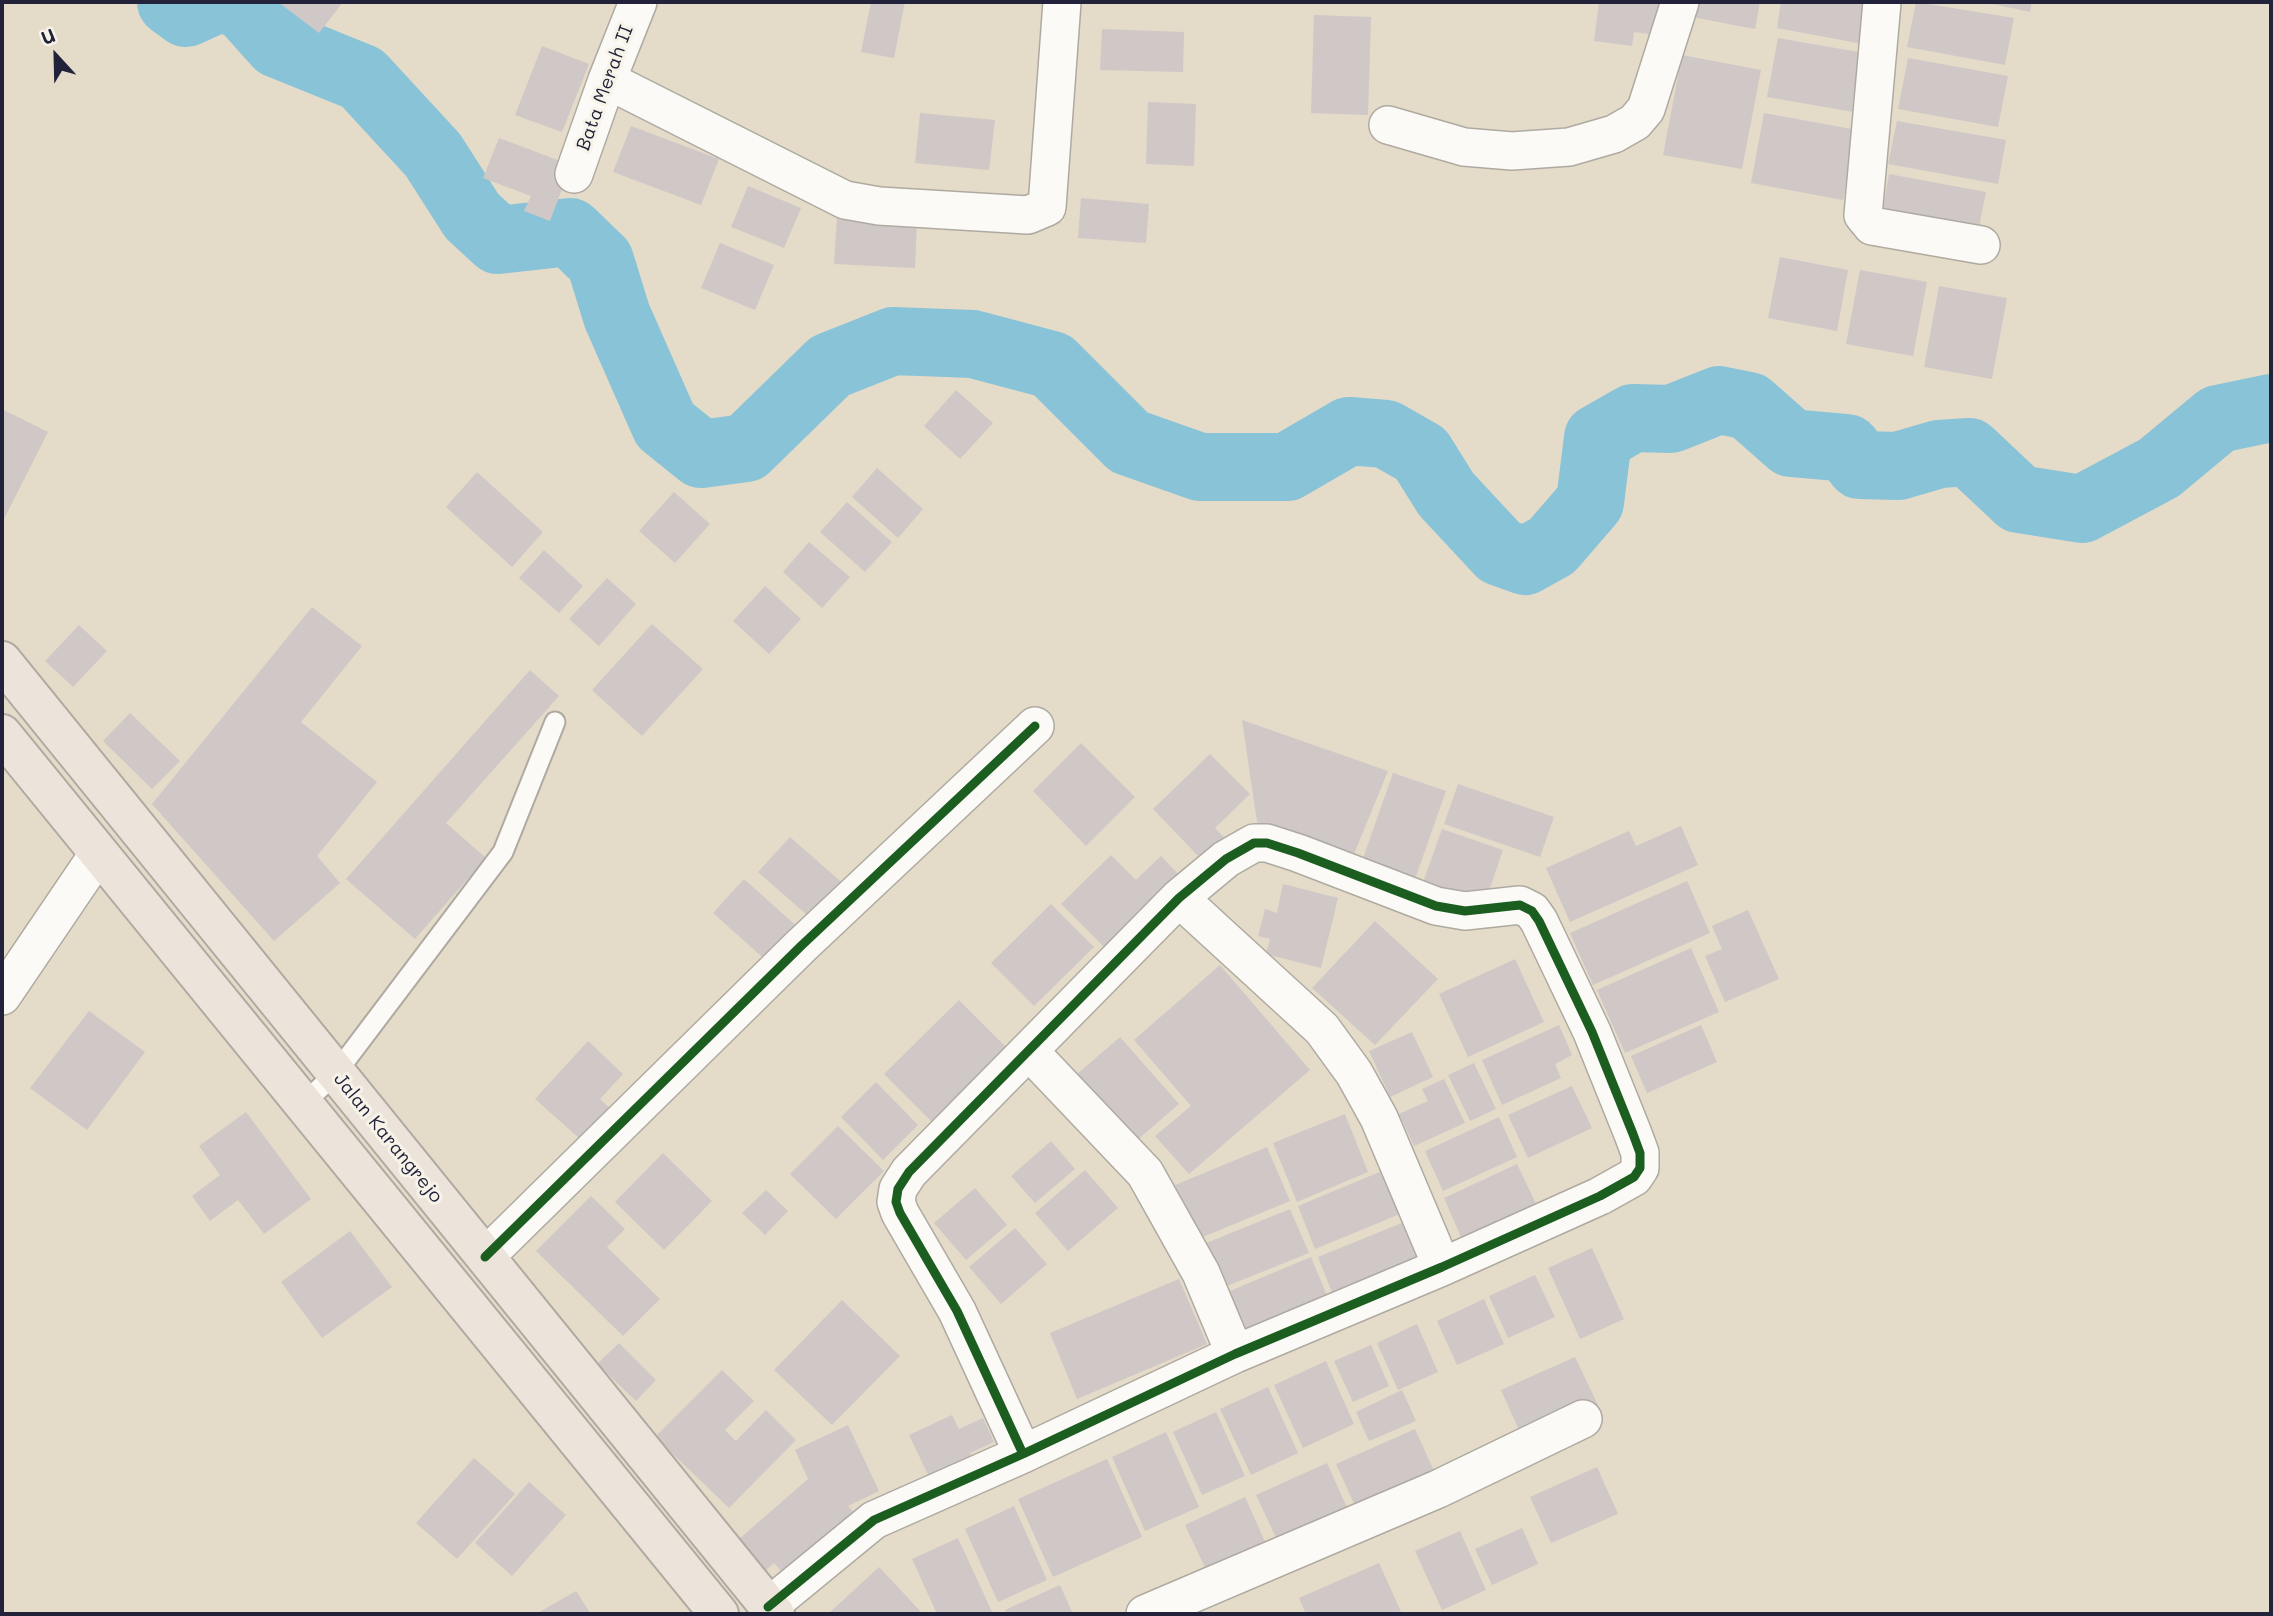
<!DOCTYPE html>
<style>
body{margin:0}
#map{position:relative;width:2273px;height:1616px;overflow:hidden;background:#e4dbc9;font-family:Mali,sans-serif}
canvas{display:block}
.frame{position:absolute;inset:0;border:4px solid #22223b;pointer-events:none}
.north{position:absolute;left:21px;top:21px;width:70px;height:70px;-webkit-text-stroke:5px #f7f3e8;paint-order:stroke;rotate:338deg;font-size:19px;font-weight:700;line-height:28px;text-align:center;color:#22223b}
.north::after{content:'';display:block;margin:auto;width:24px;height:32px;background:#22223b;clip-path:polygon(50% 0,100% 100%,50% 72%,0 100%)}
</style>
<div id="map">
<canvas width="2273" height="1616"></canvas>
<div class="frame"></div>
<div class="north">U</div>
</div>
<script>
const g = document.querySelector('canvas').getContext('2d');
g.lineJoin = 'round';
function poly(rows) {
  const path = new Path2D();
  for (const r of rows) {
    path.moveTo(r[0], r[1]);
    for (let i = 2; i < r.length; i += 2) path.lineTo(r[i], r[i + 1]);
  }
  return path;
}
function strokePath(path, color, width, dash) {
  g.strokeStyle = color;
  g.lineWidth = width;
  g.lineCap = dash ? 'butt' : 'round';
  g.setLineDash(dash || []);
  g.stroke(path);
}
function fill(path, color) {
  g.fillStyle = color;
  g.fill(path, 'evenodd');
}
function label(font, color, halo, rows, align = 'center') {
  g.font = font + ' Mali,sans-serif';
  g.lineWidth = 6;
  g.setLineDash([]);
  g.textBaseline = 'middle';
  g.strokeStyle = halo;
  g.fillStyle = color;
  for (const [text, x, y, turn = 0] of rows) {
    g.save();
    g.translate(x, y);
    g.rotate((+turn || 0) * Math.PI / 180);
    g.textAlign = isNaN(turn) ? turn : align;
    if (halo) g.strokeText(text, 0, 0);
    g.fillText(text, 0, 0);
    g.restore();
  }
}
const river = poly([
 [171,2,186,13,210,2],
 [233,2,244,6,278,44,362,78,433,155,472,216,498,240,570,232,600,261,617,316,665,425,701,454,746,448,830,366,893,341,973,344,1052,365,1129,442,1200,467,1287,467,1349,431,1386,434,1421,454,1446,494,1500,552,1525,561,1552,546,1590,502,1598,438,1633,418,1671,419,1719,400,1749,406,1791,443,1847,448,1860,465,1898,466,1939,454,1969,452,2019,499,2082,509,2159,468,2218,419,2271,408]
]);
const building = poly([
 [278,2,343,2,319,33],
 [871,2,905,2,894,58,861,52],
 [1599,2,1662,2,1658,35,1634,32,1632,46,1594,41],
 [1695,2,1760,2,1755,29,1692,17],
 [1781,2,1876,2,1868,45,1777,28],
 [1916,2,2014,18,2005,65,1907,47],
 [1984,2,2032,2,2030,12],
 [1314,15,1371,17,1368,115,1311,113],
 [1102,29,1184,32,1183,72,1100,70],
 [1778,38,1870,54,1859,113,1767,97],
 [542,46,589,64,562,132,515,115],
 [1682,55,1761,70,1742,169,1663,155],
 [1908,58,2008,76,1998,127,1898,109],
 [1148,102,1196,104,1194,166,1146,164],
 [920,113,995,120,989,170,915,163],
 [1764,113,1857,130,1843,200,1751,183],
 [1897,121,2006,140,1998,184,1888,164],
 [631,126,719,159,701,205,613,172],
 [499,138,571,165,550,221,524,211,531,196,483,178],
 [1889,174,1986,192,1977,237,1881,219],
 [748,186,801,208,784,248,731,227],
 [1081,198,1149,204,1146,243,1078,238],
 [837,218,917,222,915,268,834,264],
 [720,243,774,265,755,310,701,288],
 [1780,257,1848,270,1837,331,1768,318],
 [1860,270,1927,282,1913,356,1846,344],
 [1939,286,2007,298,1992,379,1924,367],
 [956,390,993,423,960,459,924,426],
 [2,409,48,432,2,523],
 [877,468,923,509,898,538,852,497],
 [477,472,543,532,512,567,446,507],
 [674,492,710,524,675,563,639,531],
 [847,502,892,542,865,572,820,532],
 [809,542,850,577,822,608,783,572],
 [544,550,583,586,559,613,519,578],
 [607,578,636,604,599,646,569,619],
 [765,586,801,619,769,654,733,621],
 [312,607,362,646,301,722,377,782,317,856,340,883,274,941,152,804],
 [652,624,703,669,642,736,592,690],
 [79,625,107,651,73,687,45,661],
 [530,670,559,696,446,823,486,858,415,939,346,879],
 [130,713,180,761,152,789,103,741],
 [1242,720,1388,771,1352,859,1257,822],
 [1081,743,1135,797,1086,846,1033,791],
 [1210,754,1250,794,1215,828,1227,840,1204,862,1153,809],
 [1393,773,1446,791,1414,882,1361,864],
 [1458,784,1554,817,1540,857,1444,824],
 [1681,826,1698,865,1570,922,1546,868,1629,831,1636,846],
 [1442,829,1503,850,1484,906,1422,885],
 [790,837,847,887,815,922,758,872],
 [1111,855,1136,880,1161,856,1180,876,1106,949,1061,904],
 [744,879,801,930,770,964,713,913],
 [1687,881,1710,933,1593,985,1570,933],
 [1283,884,1338,898,1321,968,1266,954,1270,939,1258,936,1265,909,1277,913],
 [1051,904,1094,947,1034,1006,991,963],
 [1748,910,1779,979,1725,1002,1705,956,1722,949,1712,926],
 [1375,921,1438,979,1375,1045,1312,988],
 [1691,948,1719,1012,1625,1053,1597,990],
 [1515,959,1544,1022,1468,1057,1439,994],
 [1220,965,1310,1070,1189,1174,1155,1136,1191,1106,1134,1040],
 [959,1000,1008,1049,933,1123,884,1074],
 [89,1011,145,1052,87,1130,30,1088],
 [1559,1025,1572,1055,1555,1064,1561,1078,1502,1105,1482,1060],
 [1701,1025,1717,1062,1647,1093,1631,1056],
 [1412,1032,1433,1077,1390,1097,1369,1051],
 [1120,1037,1179,1104,1136,1141,1077,1074],
 [588,1041,623,1074,600,1099,616,1114,588,1146,535,1099],
 [1474,1063,1496,1109,1470,1121,1448,1075],
 [1444,1079,1465,1123,1414,1146,1399,1114,1428,1101,1422,1089],
 [876,1082,918,1125,883,1160,841,1117],
 [1572,1086,1592,1128,1528,1158,1508,1115],
 [246,1112,311,1199,264,1234,238,1200,210,1221,192,1196,220,1175,199,1146],
 [1345,1114,1368,1172,1297,1202,1273,1143],
 [1499,1117,1517,1157,1443,1191,1425,1151],
 [838,1126,884,1171,836,1219,790,1174],
 [1051,1141,1075,1169,1035,1203,1011,1176],
 [1267,1147,1290,1201,1198,1239,1175,1185],
 [663,1153,712,1201,664,1250,615,1202],
 [1517,1164,1540,1212,1465,1246,1444,1198],
 [1085,1170,1118,1208,1068,1251,1035,1213],
 [1382,1171,1400,1214,1315,1249,1298,1206],
 [975,1188,1007,1225,966,1260,934,1223],
 [766,1190,788,1211,765,1235,742,1213],
 [591,1196,625,1229,607,1247,660,1299,623,1336,536,1251],
 [1290,1209,1309,1253,1217,1290,1199,1246],
 [1409,1220,1429,1267,1337,1305,1318,1257],
 [1015,1228,1047,1264,1001,1304,969,1267],
 [350,1231,392,1287,322,1338,281,1282],
 [1592,1248,1624,1319,1580,1339,1548,1268],
 [1311,1257,1330,1303,1237,1340,1218,1296],
 [1535,1275,1555,1317,1508,1338,1489,1296],
 [1179,1279,1207,1344,1077,1399,1050,1333],
 [1484,1299,1504,1344,1457,1365,1437,1321],
 [842,1300,900,1356,832,1425,774,1370],
 [1417,1324,1438,1372,1398,1390,1377,1343],
 [619,1343,656,1380,636,1401,597,1364],
 [1371,1345,1389,1386,1353,1402,1334,1361],
 [1575,1357,1598,1405,1523,1439,1501,1390],
 [1326,1361,1354,1424,1303,1448,1274,1385],
 [722,1370,754,1401,725,1430,736,1441,766,1410,796,1440,729,1508,655,1437],
 [1268,1387,1298,1453,1251,1475,1220,1409],
 [1402,1390,1416,1421,1369,1441,1356,1412],
 [1216,1412,1245,1476,1202,1495,1173,1432],
 [952,1415,959,1429,983,1418,994,1442,970,1453,975,1463,932,1483,909,1435],
 [848,1425,879,1491,848,1506,860,1519,789,1580,774,1563,766,1570,739,1539,808,1479,795,1450],
 [1415,1429,1435,1473,1356,1508,1336,1464],
 [1166,1432,1199,1507,1145,1531,1112,1457],
 [474,1458,515,1494,457,1559,416,1523],
 [1107,1459,1142,1537,1053,1577,1018,1499],
 [1327,1463,1349,1512,1279,1544,1256,1495],
 [1597,1467,1618,1514,1551,1543,1530,1497],
 [529,1482,566,1515,512,1576,475,1543],
 [1245,1497,1266,1544,1207,1572,1185,1525],
 [1014,1506,1047,1580,998,1602,965,1529],
 [1522,1528,1538,1564,1492,1585,1475,1549],
 [1460,1531,1486,1590,1442,1610,1415,1551],
 [958,1538,993,1614,937,1614,912,1559],
 [1379,1563,1402,1614,1306,1614,1299,1598],
 [879,1567,923,1614,828,1614],
 [1060,1585,1073,1614,1007,1614,1005,1610],
 [576,1591,591,1614,536,1614,562,1599]
]);
const lane = poly([
 [303,1104,336,1073,503,852,555,722]
]);
const street = poly([
 [1882,2,1863,215,1872,226,1981,245],
 [607,80,845,200,879,206,1028,215,1047,207,1062,2],
 [1388,125,1464,147,1512,151,1569,147,1614,134,1635,122,1646,109,1680,2],
 [574,174,607,80,638,2],
 [1179,898,1322,1029,1354,1073,1379,1118,1442,1267],
 [2,996,99,853],
 [1029,1051,1145,1173,1201,1273,1235,1354],
 [485,1257,801,946,1035,726],
 [768,1607,874,1520,1023,1454,1235,1354,1442,1267,1600,1196,1634,1177,1640,1168,1640,1153,1633,1134,1592,1032,1539,921,1532,911,1520,905,1465,911,1436,906,1298,853,1267,843,1254,843,1226,859,1179,898,909,1172,898,1189,896,1202,900,1213,957,1311,1023,1454],
 [1145,1614,1438,1489,1583,1419]
]);
const primary = poly([
 [2,661,775,1614],
 [2,734,719,1614]
]);
const cycleway = poly([
 [485,1257,801,946,1035,726],
 [768,1607,874,1520,1023,1454,1235,1354,1442,1267,1600,1196,1634,1177,1640,1168,1640,1153,1633,1134,1592,1032,1539,921,1532,911,1520,905,1465,911,1436,906,1298,853,1267,843,1254,843,1226,859,1179,898,909,1172,898,1189,896,1202,900,1213,957,1311,1023,1454]
]);
const streetNames = [
 ["Bata Merah II",605,88,-70],
 ["Jalan Karangrejo",388,1138,51]
];
strokePath(river, '#89c3d8', 68);
fill(building, '#d0c8c7');
strokePath(lane, '#afaaa1', 23);
strokePath(street, '#afaaa1', 40);
strokePath(primary, '#afaaa1', 42);
strokePath(lane, '#fbfaf7', 19);
strokePath(street, '#fbfaf7', 37);
strokePath(primary, '#ece4da', 38);
strokePath(cycleway, '#1b5e20', 9);
label('19px', '#22223b', '#f7f3e8', streetNames);
</script>
